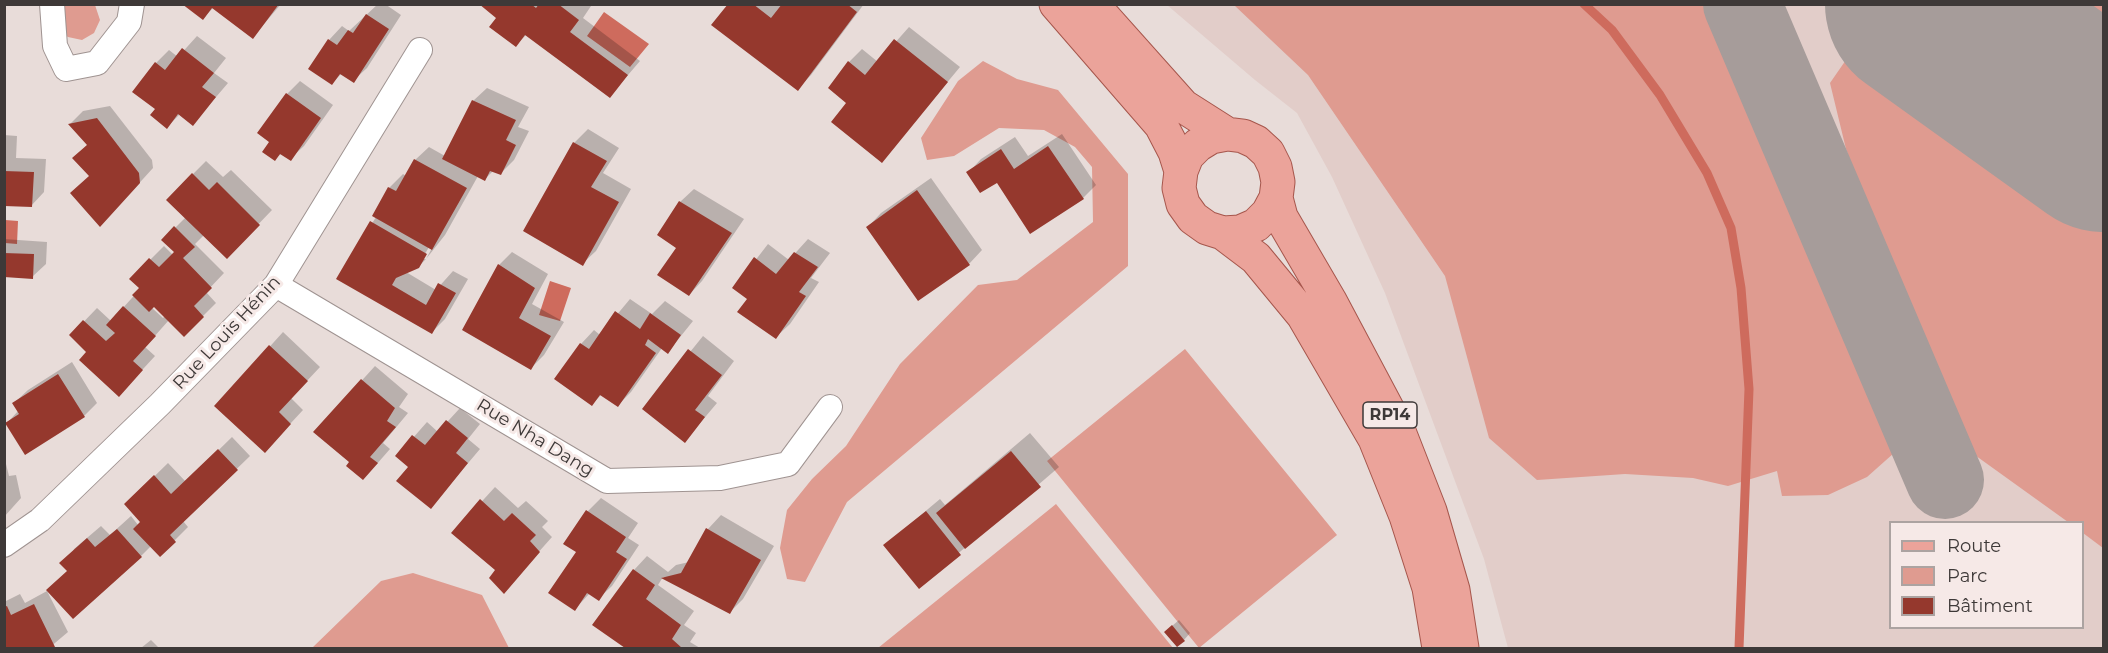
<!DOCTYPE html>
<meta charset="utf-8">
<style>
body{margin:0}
#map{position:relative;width:2108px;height:653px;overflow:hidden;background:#e8dcd9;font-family:Montserrat,sans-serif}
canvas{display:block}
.frame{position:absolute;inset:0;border:6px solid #3e3938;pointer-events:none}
.legend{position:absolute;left:1889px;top:521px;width:195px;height:108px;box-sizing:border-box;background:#f6e9e7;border:2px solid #aca3a1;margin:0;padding:8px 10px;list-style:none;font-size:18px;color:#3e3938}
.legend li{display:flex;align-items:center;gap:12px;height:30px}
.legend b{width:30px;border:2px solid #aca3a1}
</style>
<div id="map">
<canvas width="2108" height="653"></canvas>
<div class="frame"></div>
<ul class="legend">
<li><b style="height:8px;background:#eba39a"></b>Route</li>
<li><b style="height:16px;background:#df9b90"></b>Parc</li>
<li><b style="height:16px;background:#95382d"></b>Bâtiment</li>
</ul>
</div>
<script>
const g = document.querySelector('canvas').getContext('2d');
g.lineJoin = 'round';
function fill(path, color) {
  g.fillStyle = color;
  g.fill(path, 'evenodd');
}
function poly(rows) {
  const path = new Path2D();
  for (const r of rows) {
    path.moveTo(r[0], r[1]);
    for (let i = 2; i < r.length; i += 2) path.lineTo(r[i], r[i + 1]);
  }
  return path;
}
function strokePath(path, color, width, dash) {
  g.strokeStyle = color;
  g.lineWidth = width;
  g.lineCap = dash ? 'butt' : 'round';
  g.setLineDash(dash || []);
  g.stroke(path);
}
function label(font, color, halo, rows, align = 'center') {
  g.font = font + ' Montserrat,sans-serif';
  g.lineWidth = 6;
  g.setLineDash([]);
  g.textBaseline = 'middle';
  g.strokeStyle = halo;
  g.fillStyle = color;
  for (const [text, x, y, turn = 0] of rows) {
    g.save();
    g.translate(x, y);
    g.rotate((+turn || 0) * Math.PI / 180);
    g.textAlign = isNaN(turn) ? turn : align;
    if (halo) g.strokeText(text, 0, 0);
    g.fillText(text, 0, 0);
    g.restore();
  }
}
const built = poly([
 [1167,5,2103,5,2103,648,1508,648,1484,559,1385,293,1332,177,1297,113,1255,80],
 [1890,522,2082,522,2082,628,1890,628]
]);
const green = poly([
 [62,5,95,5,100,20,94,33,82,40,68,37,62,33],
 [1234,5,1724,5,1792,180,1853,350,1894,453,1867,477,1828,495,1782,496,1777,471,1728,486,1693,478,1625,474,1537,480,1489,438,1445,276,1308,75],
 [2044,5,2103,5,2103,47],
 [1857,44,1883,50,2103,208,2103,548,2083,533,2082,522,2068,522,1972,453,1936,388,1846,149,1830,83],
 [983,61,1017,79,1058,90,1128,174,1128,266,847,502,805,582,787,579,780,548,787,510,812,479,846,446,900,364,978,285,1017,280,1093,222,1092,167,1075,147,1044,130,999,128,954,156,927,160,921,138,958,81],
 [1185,349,1337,535,1199,648,1047,461],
 [1056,504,1173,648,878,648],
 [413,573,482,595,509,648,312,648,381,581]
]);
const water = poly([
 [604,12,649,44,630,67,587,36],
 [5,220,18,221,17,244,5,243],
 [550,281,571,288,560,321,539,315]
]);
const shadow = poly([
 [185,4,281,4,253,37,214,7,203,18],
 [378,4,385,4,401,15,367,68,353,81,342,73,332,83,329,40,342,26,349,31],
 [481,4,589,4,591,6,583,18,640,61,610,96,527,34,516,45,499,17],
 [730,4,864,4,811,75,798,89],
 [909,27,960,67,882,161,848,103,849,62,862,49,878,62],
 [197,36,226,58,214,73,228,83,193,124,180,114,167,127,157,109,156,63,169,50,178,57],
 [300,81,333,105,304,146,290,159,282,153,275,159,271,141,287,94],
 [487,88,529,107,518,127,529,131,514,160,500,174,493,171,484,180,478,176,445,235,426,259,432,248,429,247,422,259,426,259,418,267,406,272,436,290,453,271,468,279,445,319,432,332,338,279,376,217,374,216,389,188,403,174,406,176,415,160,429,147,445,156,473,101],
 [110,106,152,160,153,168,113,212,90,176,74,158,88,144,70,124,83,111],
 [588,129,619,148,603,173,631,189,596,251,582,264,525,230,574,143],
 [1062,134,1096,185,1083,198,968,173,981,159,1015,137,1028,156],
 [4,135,17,136,16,158,46,159,44,192,31,206,4,205],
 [206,161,223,177,231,170,272,210,227,257,204,235,195,244,224,273,206,292,216,303,184,335,169,320,145,347,155,356,132,381,89,352,71,335,97,308,111,321,141,288,131,279,164,246,173,255,176,252,163,240,186,217,193,174],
 [154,305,165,316,163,318,151,307],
 [931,178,982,250,969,264,919,299,868,227,881,213],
 [694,189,744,219,702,281,689,295,678,247,680,202],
 [4,239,47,242,46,264,32,277,4,276],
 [808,239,830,253,811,278,819,282,790,324,776,337,749,298,734,288,768,244,789,260],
 [512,252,548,274,532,304,564,322,544,355,530,369,499,265],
 [630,299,652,314,665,301,693,321,668,352,662,348,631,392,618,405,602,394,592,404,557,379,581,344,594,330,600,335],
 [283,332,320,367,291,398,303,410,278,437,216,406],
 [703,336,734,361,708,396,717,403,685,441,644,409],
 [72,362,97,403,84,416,7,423,19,410,14,403,28,390],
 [375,366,408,394,399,407,408,413,383,443,390,449,376,465,351,462,315,432],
 [460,408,480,424,468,439,480,449,431,507,410,466,397,456,427,422,438,432],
 [1030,433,1059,467,919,587,885,545,940,499,945,505],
 [232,437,250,456,183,521,188,527,160,555,151,546,141,556,68,570,74,549,101,526,110,535,131,516,138,525,142,522,126,504,168,463,186,482],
 [4,456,9,476,16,475,21,498,4,517],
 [495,487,518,508,526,501,548,521,542,527,552,537,504,591,497,570,453,533],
 [601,498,638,523,628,538,639,545,612,586,598,599,590,593,575,609,578,552,588,511],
 [721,515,774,546,743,599,730,612,663,577,658,585,694,611,684,625,696,633,690,642,700,648,628,648,595,625,634,570,647,556,668,572,676,565,689,562,708,529],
 [47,591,68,632,49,648,4,648,4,602,20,594,25,603],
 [1179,620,1190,633,1184,640,1172,626],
 [151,640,159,648,141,648]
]);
const stream = poly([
 [1584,4,1612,30,1660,95,1707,173,1731,228,1741,288,1749,389,1739,648]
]);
const taxiway = poly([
 [1742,4,1945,480]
]);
const runway = poly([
 [1923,4,2104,134]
]);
const building = poly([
 [182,4,279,4,253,39,212,8,203,20],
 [479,4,531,4,536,8,539,4,558,4,579,20,570,32,628,75,610,98,525,35,516,47,489,27,496,18],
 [728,4,753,4,771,18,782,4,847,4,857,12,798,91,711,25],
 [366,14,389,29,354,83,340,74,332,85,308,69,328,39,337,45,348,30,353,33],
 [894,39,948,82,882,163,831,122,846,103,828,88,848,61,865,75],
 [182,48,214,73,202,87,216,97,193,126,178,114,167,129,150,115,155,109,132,92,155,62,165,70],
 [286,93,321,118,291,161,280,154,275,161,262,152,269,142,257,133],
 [472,100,516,120,506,140,516,145,501,175,490,171,485,181,442,159],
 [97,118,139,173,140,183,100,227,70,193,89,176,72,158,87,145,68,124],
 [573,142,607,161,591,187,619,202,583,266,523,231],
 [1048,146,1084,199,1030,234,997,183,980,193,966,172,1001,149,1014,169],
 [414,159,467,188,432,250,372,216,388,187,396,191],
 [4,171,34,172,32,207,4,206],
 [192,173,209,190,217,182,260,225,227,259,166,200],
 [917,190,970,265,918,301,866,227],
 [679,201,732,233,689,296,657,275,676,248,657,235],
 [370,221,427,254,419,268,396,278,392,285,426,305,438,283,456,293,432,334,336,279],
 [174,226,195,247,183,258,212,288,194,306,204,317,184,337,154,307,149,312,132,295,139,288,129,279,149,258,159,267,174,252,161,240],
 [794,252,818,267,799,292,806,296,776,339,737,312,747,299,732,288,754,257,776,274],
 [4,253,34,254,33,279,4,277],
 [498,264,535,288,519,318,551,336,531,370,462,330],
 [123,306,156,336,133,361,143,370,119,397,79,360,86,352,69,335,83,320,106,341,115,333,106,325],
 [615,311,640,329,650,313,681,335,668,354,648,339,645,345,656,353,618,407,600,395,592,406,554,379,580,343,589,349],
 [269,345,308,381,279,412,291,424,265,453,214,406],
 [688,349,722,375,695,410,705,417,685,443,642,409],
 [58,374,85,417,25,455,5,423,19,414,12,403],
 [361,379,395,408,387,421,396,427,370,457,378,463,363,480,346,466,349,462,313,432],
 [446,420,468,438,456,453,468,463,431,509,396,481,408,467,395,456,412,435,425,445],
 [218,449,238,470,170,535,176,542,160,557,133,529,140,522,124,504,154,475,171,494],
 [1011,451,1041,487,965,549,936,513],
 [480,499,504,521,512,513,536,535,530,541,540,552,504,594,489,578,495,570,451,533],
 [586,510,626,537,616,552,627,559,599,601,587,593,575,611,548,593,576,552,563,544],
 [926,511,961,555,919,589,883,545],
 [706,528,761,560,730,614,661,578,681,573],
 [117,529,142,557,73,619,46,590,67,571,59,563,87,538,95,547],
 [633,569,655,585,646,599,681,625,672,639,682,648,625,648,592,625],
 [34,604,55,647,4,648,4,607,7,606,11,615],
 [1172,625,1185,641,1177,647,1164,632]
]);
const street = poly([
 [52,4,55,46,66,69,97,63,129,22,132,4],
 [276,285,607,481,720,478,788,464,830,407],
 [4,545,40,520,160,404,276,285,420,50]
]);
const primary = poly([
 [1056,4,1161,125,1175,152,1181,171],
 [1092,4,1183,106,1227,134],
 [1276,198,1268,213,1256,225,1240,232,1223,233,1207,228,1193,218,1183,204,1179,188,1181,171,1187,156,1198,145,1211,137,1227,134,1243,136,1256,142,1268,153,1275,167,1278,182,1276,198,1281,217,1330,301,1398,429,1430,511,1453,590,1462,648],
 [1223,233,1256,258,1303,315,1375,439,1406,516,1429,588,1439,648]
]);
const shields = [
 [1390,415,54]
];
const shieldNames = [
 ["RP14",1390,415]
];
const streetNames = [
 ["Rue Louis Hénin",227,333,-47],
 ["Rue Nha Dang",535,438,31]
];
fill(built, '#e2cdc9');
fill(green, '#df9b90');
fill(water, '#ce6b5d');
fill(shadow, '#0003');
strokePath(stream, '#ce6b5d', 9);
strokePath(taxiway, '#a69c9a', 78);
strokePath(runway, '#a69c9a', 196);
fill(building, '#95382d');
strokePath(street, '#9f9391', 26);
strokePath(primary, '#a6564c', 35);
strokePath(street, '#fff', 24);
strokePath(primary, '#eba39a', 33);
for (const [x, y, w] of shields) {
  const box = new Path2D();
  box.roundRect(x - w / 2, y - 13, w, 26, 4.5);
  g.fillStyle = '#f6e9e7';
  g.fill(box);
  strokePath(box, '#3e3938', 1.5);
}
label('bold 16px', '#3e3938', null, shieldNames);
label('18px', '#3e3938', '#f6e9e7', streetNames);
</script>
